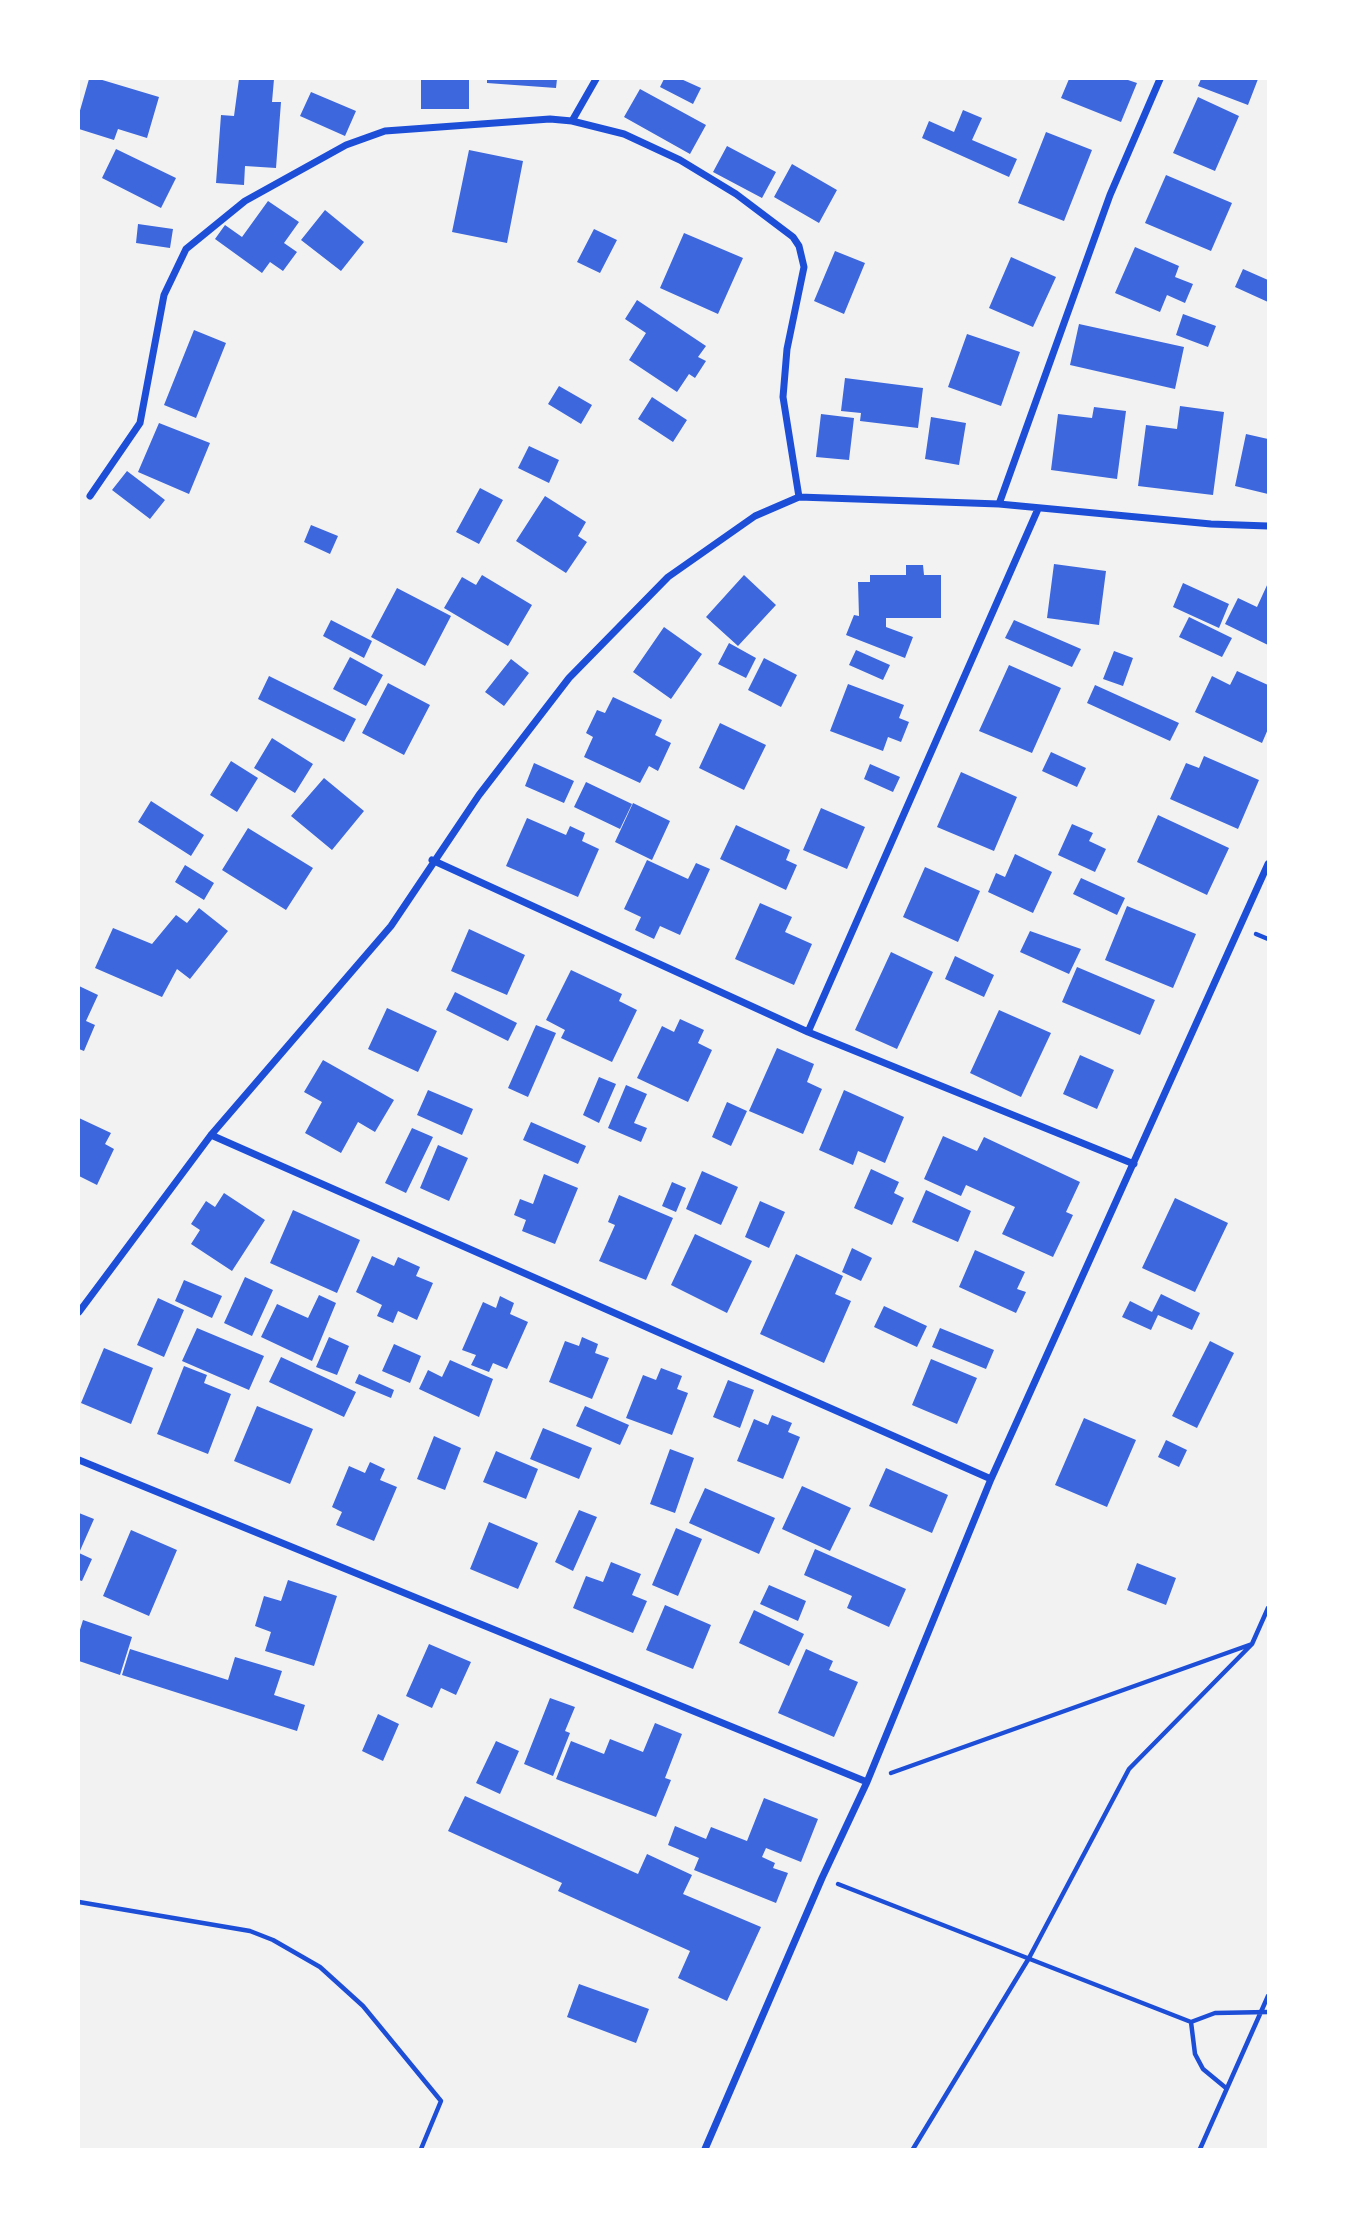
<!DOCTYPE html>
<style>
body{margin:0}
#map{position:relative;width:1347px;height:2228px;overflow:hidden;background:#f2f2f2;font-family:Roboto,sans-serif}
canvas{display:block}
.frame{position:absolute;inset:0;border:80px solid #fff;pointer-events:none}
</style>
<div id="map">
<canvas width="1347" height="2228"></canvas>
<div class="frame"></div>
</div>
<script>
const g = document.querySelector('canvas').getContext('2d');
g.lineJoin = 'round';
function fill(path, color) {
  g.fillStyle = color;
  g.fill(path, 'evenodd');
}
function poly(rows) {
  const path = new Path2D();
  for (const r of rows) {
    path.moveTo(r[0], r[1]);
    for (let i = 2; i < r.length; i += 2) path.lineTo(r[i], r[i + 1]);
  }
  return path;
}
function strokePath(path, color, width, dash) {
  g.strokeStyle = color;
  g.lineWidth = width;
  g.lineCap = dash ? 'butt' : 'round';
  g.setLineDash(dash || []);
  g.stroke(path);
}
const building = poly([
 [89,79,99,79,159,97,147,138,118,129,114,140,79,129,79,114],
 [239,79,274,79,272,102,281,102,276,168,245,166,244,185,216,183,221,115,234,116],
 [421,79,469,79,469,109,421,109],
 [487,79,557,79,556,88,487,83],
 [664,79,681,79,701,88,693,104,660,87],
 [1069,79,1125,79,1137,83,1121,122,1061,98],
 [1201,79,1258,79,1248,105,1198,86],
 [640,89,706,125,690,154,624,117],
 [311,92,356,111,345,136,300,116],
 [1198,97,1239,116,1215,171,1173,153],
 [963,110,982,118,972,140,1017,159,1009,177,922,138,929,121,954,132],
 [1046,132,1092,150,1064,221,1018,203],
 [727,146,776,172,762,198,713,172],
 [116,149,176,178,161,208,102,178],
 [469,150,523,161,507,243,452,232],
 [792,164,837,190,819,223,774,197],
 [1166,175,1232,203,1211,251,1145,223],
 [268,201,299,222,284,243,297,252,283,271,270,262,262,273,215,239,225,225,242,237],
 [325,210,364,242,341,271,301,240],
 [138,224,173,229,170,248,136,243],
 [594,229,617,240,600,273,577,262],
 [684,233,743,258,718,314,660,288],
 [1135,247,1179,266,1175,277,1193,284,1185,303,1167,295,1160,312,1115,293],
 [835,251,865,263,844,314,814,301],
 [1011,257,1056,277,1033,327,989,308],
 [1243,269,1268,280,1268,302,1235,287],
 [637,300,706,346,698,357,706,361,695,378,689,374,677,392,629,360,646,333,625,319],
 [1183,314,1216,326,1208,347,1176,335],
 [1079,324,1184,347,1175,389,1070,365],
 [194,330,226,343,196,418,164,405],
 [967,334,1020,352,1001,406,948,387],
 [845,378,923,388,918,428,860,421,861,413,841,411],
 [559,386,592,405,581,424,548,404],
 [652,397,687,420,673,442,638,419],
 [1180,406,1224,412,1213,495,1138,486,1146,425,1177,429],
 [1094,407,1126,411,1117,479,1051,470,1058,414,1092,418],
 [821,414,854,418,849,460,816,457],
 [931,417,966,423,959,465,925,459],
 [159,423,210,443,189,494,138,472],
 [1246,434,1268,439,1268,494,1235,486],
 [529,446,559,460,549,483,518,468],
 [127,471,165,500,150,519,112,490],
 [480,488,503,500,479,544,456,532],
 [545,496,586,522,578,536,587,542,566,573,516,541],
 [311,525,338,536,330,554,304,542],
 [1054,564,1106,571,1099,625,1047,618],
 [906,565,923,565,924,575,941,575,941,618,886,618,886,627,913,637,905,658,846,635,854,615,859,616,858,582,870,582,870,575,906,575],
 [482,575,532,605,508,646,444,608,462,577,476,585],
 [744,575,776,605,738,646,706,617],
 [1183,583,1229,604,1219,628,1173,607],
 [1268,583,1268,645,1225,624,1238,598,1257,607],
 [397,588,451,616,425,666,371,637],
 [1189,617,1232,638,1222,657,1179,637],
 [331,620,372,641,364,658,323,636],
 [1014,620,1081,649,1072,667,1005,638],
 [664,627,702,654,671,699,633,672],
 [729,643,756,658,746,678,718,664],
 [856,650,890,665,883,680,849,665],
 [1114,651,1133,658,1123,686,1103,679],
 [350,657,383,675,366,706,333,689],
 [764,658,797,675,781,707,748,690],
 [511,659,529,673,504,706,485,692],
 [1009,665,1061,688,1032,753,979,731],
 [1237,671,1268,685,1268,729,1262,743,1195,712,1212,676,1230,685],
 [269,676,356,719,344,742,258,699],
 [388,683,430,705,404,755,362,733],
 [848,684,904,705,899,718,909,722,901,742,888,737,883,751,830,731],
 [1095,685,1179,723,1170,741,1087,703],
 [613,697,662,720,655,735,671,743,658,771,649,766,640,783,584,757,593,737,586,733,597,710,605,713],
 [720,723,766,745,744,790,699,768],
 [272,738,313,764,295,793,254,768],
 [1051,752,1086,768,1077,787,1042,771],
 [1204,756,1259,780,1238,829,1170,799,1186,763,1199,768],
 [231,761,258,778,237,812,210,795],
 [534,763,574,781,564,803,525,786],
 [870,764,900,777,893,792,864,779],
 [961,772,1017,797,994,851,937,827],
 [324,778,364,811,332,850,291,816],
 [586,782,632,804,620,829,574,807],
 [151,801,204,835,191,856,138,822],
 [633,803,670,821,652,860,615,842],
 [821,808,865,827,847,869,803,850],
 [1158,815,1229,848,1207,895,1137,862],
 [527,818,566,835,570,826,585,833,582,841,599,849,578,897,506,866],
 [1072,824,1093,833,1089,841,1106,849,1095,872,1058,855],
 [736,825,790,850,786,860,797,865,786,890,720,859],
 [248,828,313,868,286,910,222,870],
 [1015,854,1052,872,1033,913,988,892,996,873,1005,877],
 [647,860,688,879,696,863,710,869,680,935,660,926,654,939,635,930,641,917,624,909],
 [185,865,214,883,204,900,175,882],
 [925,867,980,891,958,942,903,917],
 [1081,878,1125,898,1117,915,1073,894],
 [760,903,792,917,785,932,812,944,794,985,735,959],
 [1127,906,1196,934,1173,988,1105,960],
 [199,908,228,931,190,979,177,969,162,997,95,968,113,928,152,944,176,915,187,923],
 [469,929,525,955,507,995,451,971],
 [1030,931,1081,949,1069,974,1020,952],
 [891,952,933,972,897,1049,855,1030],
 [955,956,994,975,984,997,945,979],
 [1077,967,1155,1000,1140,1035,1062,1002],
 [571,970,622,994,619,1001,637,1010,612,1062,561,1038,565,1030,546,1020],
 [79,986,98,995,86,1021,95,1025,84,1051,79,1049],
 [455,992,517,1023,508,1041,446,1010],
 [387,1008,437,1031,418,1072,368,1049],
 [999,1010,1051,1033,1021,1097,970,1073],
 [680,1019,704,1030,698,1043,712,1050,688,1102,637,1078,662,1026,674,1032],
 [536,1025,556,1033,528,1097,508,1088],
 [777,1048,814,1064,807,1082,822,1089,803,1134,749,1111],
 [1080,1055,1114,1070,1097,1109,1063,1094],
 [323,1060,394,1100,375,1132,358,1122,341,1153,305,1133,322,1102,304,1092],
 [599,1077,616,1084,599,1123,583,1115],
 [626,1085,647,1094,634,1123,647,1128,641,1142,608,1128],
 [428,1090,473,1109,462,1135,417,1115],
 [844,1090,904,1117,885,1163,858,1151,853,1165,819,1150],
 [727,1102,747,1111,731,1146,712,1137],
 [79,1118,111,1133,105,1144,114,1149,97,1185,79,1176],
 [531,1122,586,1146,578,1164,523,1140],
 [412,1128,433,1137,406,1193,385,1183],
 [943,1136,977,1151,984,1137,1080,1182,1066,1212,1073,1215,1053,1257,1002,1234,1015,1207,966,1185,961,1196,924,1179],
 [438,1145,468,1158,449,1201,420,1188],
 [871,1169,899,1182,894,1193,904,1198,892,1225,854,1208],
 [702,1171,738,1187,721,1225,686,1209],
 [544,1174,578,1188,555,1244,522,1231,526,1220,514,1215,520,1199,533,1204],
 [672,1182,686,1188,676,1212,662,1206],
 [926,1190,971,1211,958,1242,912,1222],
 [224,1193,265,1220,232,1271,191,1244,200,1230,191,1224,206,1201,215,1207],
 [619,1195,673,1218,646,1280,599,1261,615,1225,608,1222],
 [1175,1198,1228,1223,1195,1292,1142,1268],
 [760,1201,785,1212,769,1248,745,1237],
 [293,1210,360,1240,337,1293,270,1263],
 [695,1234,752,1261,727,1313,671,1285],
 [852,1248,872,1258,861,1281,842,1272],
 [975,1250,1025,1272,1017,1289,1026,1292,1016,1313,959,1287],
 [796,1254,843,1276,835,1294,851,1301,824,1363,760,1334],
 [372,1256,394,1266,398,1257,420,1267,416,1276,433,1283,417,1320,398,1311,393,1323,377,1316,382,1305,356,1292],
 [245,1277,273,1290,252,1336,224,1323],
 [184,1280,222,1296,212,1318,175,1301],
 [1161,1294,1200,1313,1192,1330,1158,1315,1151,1330,1122,1317,1130,1301,1152,1312],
 [319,1295,336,1303,312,1361,261,1337,277,1304,308,1318],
 [500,1296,514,1303,510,1314,528,1322,507,1369,493,1363,489,1372,471,1365,476,1355,462,1350,483,1302,496,1308],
 [158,1298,184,1310,164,1357,137,1345],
 [884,1306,927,1326,917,1347,874,1327],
 [197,1328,264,1356,249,1390,182,1361],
 [940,1328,994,1350,986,1369,932,1347],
 [329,1337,349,1346,337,1375,316,1367],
 [582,1337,598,1344,595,1353,609,1358,592,1399,549,1382,565,1341,579,1346],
 [1210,1341,1234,1353,1197,1428,1172,1416],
 [394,1344,421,1356,410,1383,382,1371],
 [104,1348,153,1368,131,1424,81,1403],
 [281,1357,356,1392,344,1417,269,1382],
 [931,1359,977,1378,957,1424,912,1405],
 [450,1360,493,1379,479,1417,419,1389,428,1370,442,1377],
 [184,1366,207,1375,204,1383,231,1394,208,1454,157,1434],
 [661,1368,682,1376,677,1389,688,1393,672,1435,626,1418,643,1375,656,1380],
 [359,1374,394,1390,391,1398,355,1383],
 [728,1380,754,1390,740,1428,713,1417],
 [257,1406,313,1429,290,1484,234,1461],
 [585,1406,629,1425,620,1445,576,1426],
 [772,1415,792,1423,788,1432,800,1437,783,1479,737,1461,754,1419,768,1425],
 [1084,1418,1136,1440,1107,1507,1055,1485],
 [543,1428,592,1448,579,1479,530,1459],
 [434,1436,461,1448,445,1490,417,1479],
 [1166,1440,1187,1450,1179,1467,1158,1457],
 [670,1449,694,1458,675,1513,650,1504],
 [496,1451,538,1469,526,1499,483,1482],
 [370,1462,385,1469,380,1480,397,1487,374,1541,336,1525,342,1512,332,1507,349,1466,365,1473],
 [886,1468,948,1495,932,1533,869,1506],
 [802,1486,851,1508,830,1551,782,1529],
 [705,1488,775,1518,759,1554,689,1523],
 [579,1510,597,1517,573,1571,555,1562],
 [79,1513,94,1519,79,1553,92,1559,82,1581,79,1580],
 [489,1522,538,1543,518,1589,470,1569],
 [676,1528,702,1539,678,1596,652,1585],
 [131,1530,177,1550,149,1616,103,1596],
 [815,1549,906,1589,889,1627,847,1608,852,1596,804,1575],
 [611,1562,641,1574,632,1595,647,1601,633,1633,573,1608,586,1576,603,1582],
 [1137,1563,1176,1578,1166,1605,1127,1590],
 [288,1580,337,1596,314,1666,265,1651,271,1632,255,1626,264,1596,281,1601],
 [769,1585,806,1601,798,1621,760,1604],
 [665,1605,711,1625,693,1669,646,1650],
 [754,1610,804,1634,789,1666,739,1643],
 [83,1620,132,1637,120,1675,79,1661,79,1633],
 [429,1644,471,1662,456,1695,441,1688,432,1708,406,1696],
 [130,1649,228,1680,235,1657,282,1671,274,1695,305,1705,297,1731,122,1675],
 [806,1649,833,1661,829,1670,858,1682,834,1737,778,1713],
 [550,1698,575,1707,565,1731,570,1733,553,1776,524,1764],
 [378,1714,399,1724,383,1761,362,1751],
 [655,1723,682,1734,665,1778,671,1780,656,1817,556,1779,571,1741,604,1754,610,1739,643,1752],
 [496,1741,519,1751,500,1794,476,1783],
 [465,1796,638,1874,647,1854,692,1875,683,1894,761,1927,727,2001,678,1978,690,1951,558,1891,562,1883,448,1831],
 [764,1798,818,1819,801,1862,766,1848,762,1857,775,1863,773,1868,788,1873,776,1903,694,1870,699,1858,668,1845,675,1826,706,1839,711,1827,747,1841],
 [579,1984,649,2009,636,2043,567,2017]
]);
const path = poly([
 [1256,934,1268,939],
 [891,1773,1252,1644,1268,1608],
 [838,1884,1191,2022,1215,2013,1268,2012],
 [79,1902,250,1931,273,1940,320,1967,363,2006,441,2101,421,2149],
 [1191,2022,1195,2054,1203,2069,1226,2088],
 [913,2149,1029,1958,1129,1769,1252,1644],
 [1200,2149,1268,1996]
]);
const minor = poly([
 [572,121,596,79],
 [90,496,140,423,164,295,186,249,245,201,346,145,385,131,550,119,572,121,624,134,680,160,736,194,793,237,799,246,804,267,787,349,783,397,799,497],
 [999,504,1110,195,1160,79],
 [432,860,808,1032,1134,1164],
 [808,1032,1038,509],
 [211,1135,991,1479],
 [79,1312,211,1135,391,926,479,795,569,678,668,577,755,516,799,497,999,504,1211,524,1268,526],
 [79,1460,867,1782],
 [705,2149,822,1878,867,1782,991,1479,1268,864]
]);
fill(building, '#3d67dc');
strokePath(path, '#1d4ed8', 4.5);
strokePath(minor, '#1d4ed8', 7);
</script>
